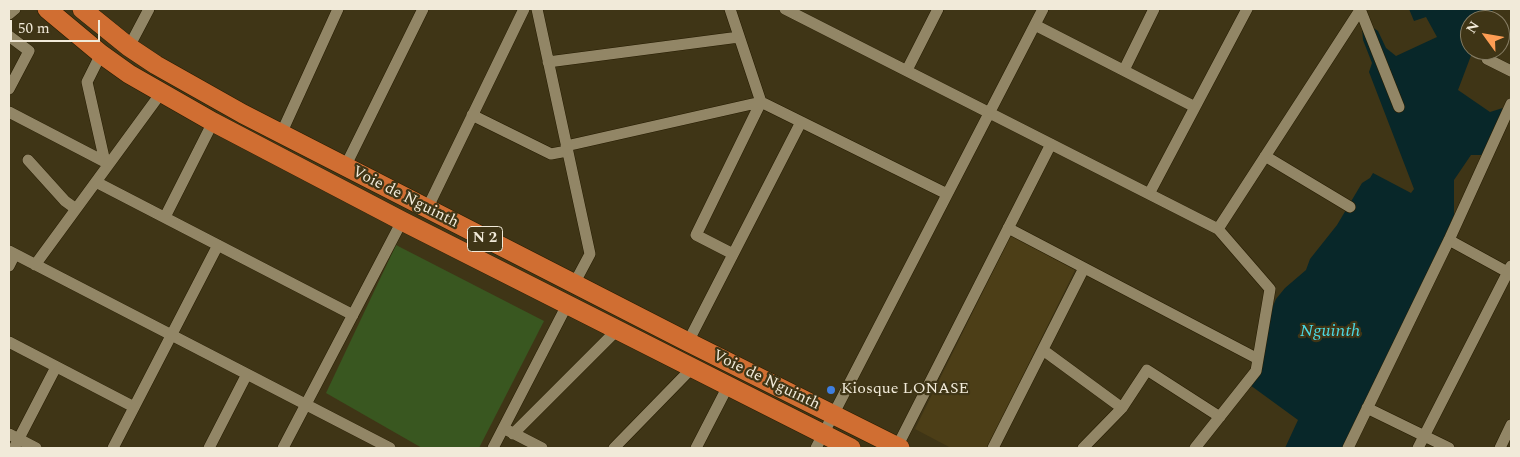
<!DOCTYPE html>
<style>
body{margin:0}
#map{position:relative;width:1520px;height:457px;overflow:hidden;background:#3f3516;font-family:Spectral,serif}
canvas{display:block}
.frame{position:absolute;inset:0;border:10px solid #f1ead9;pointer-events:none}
.north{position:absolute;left:1460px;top:10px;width:50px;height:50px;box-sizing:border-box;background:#3f3516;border:1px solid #867d64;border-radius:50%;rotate:302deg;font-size:14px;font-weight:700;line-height:20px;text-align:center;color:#f1ead9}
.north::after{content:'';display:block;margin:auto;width:18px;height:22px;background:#fd9d54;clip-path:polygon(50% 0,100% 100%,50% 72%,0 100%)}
.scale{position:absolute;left:10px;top:20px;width:90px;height:22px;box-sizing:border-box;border:2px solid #f1ead9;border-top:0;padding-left:6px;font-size:15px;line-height:18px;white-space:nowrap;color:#f1ead9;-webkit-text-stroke:4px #3f3516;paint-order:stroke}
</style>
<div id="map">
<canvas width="1520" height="457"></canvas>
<div class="frame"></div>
<div class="north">N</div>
<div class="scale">50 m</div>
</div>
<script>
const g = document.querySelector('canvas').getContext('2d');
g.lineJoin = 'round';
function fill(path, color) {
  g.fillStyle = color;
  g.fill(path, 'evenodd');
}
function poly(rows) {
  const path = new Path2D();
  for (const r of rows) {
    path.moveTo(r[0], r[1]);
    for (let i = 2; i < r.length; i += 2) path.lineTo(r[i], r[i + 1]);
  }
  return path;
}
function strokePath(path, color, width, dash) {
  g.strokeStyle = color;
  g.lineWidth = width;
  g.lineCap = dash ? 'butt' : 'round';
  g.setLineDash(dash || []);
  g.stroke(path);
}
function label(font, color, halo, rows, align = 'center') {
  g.font = font + ' Spectral,serif';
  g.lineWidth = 4.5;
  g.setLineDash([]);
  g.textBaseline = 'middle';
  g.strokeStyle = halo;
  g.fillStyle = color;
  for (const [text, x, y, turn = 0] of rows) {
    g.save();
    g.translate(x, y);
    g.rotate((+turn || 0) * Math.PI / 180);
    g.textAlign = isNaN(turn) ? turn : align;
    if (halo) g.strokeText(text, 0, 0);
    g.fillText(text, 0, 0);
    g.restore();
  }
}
const built = poly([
 [1011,235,1075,270,987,448,951,448,915,429]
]);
const green = poly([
 [396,245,544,321,479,448,422,448,326,393]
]);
const water = poly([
 [1409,9,1495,9,1485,15,1485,20,1470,20,1470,50,1475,50,1472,53,1458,90,1490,112,1506,107,1484,155,1471,155,1454,180,1454,221,1343,448,1285,448,1298,420,1250,385,1270,313,1276,299,1285,288,1306,270,1310,259,1337,225,1362,183,1370,178,1373,173,1411,193,1414,189,1369,72,1372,63,1363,40,1362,27,1368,24,1378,31,1386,48,1396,56,1437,37,1426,17,1414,21]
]);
const minor = poly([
 [537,9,590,254,574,284],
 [730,9,761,102,696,235,733,254],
 [785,9,1218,229,1270,289,1256,371,1195,448],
 [1360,9,1399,107],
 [9,14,15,9],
 [1035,25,1195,107],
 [9,36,29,51,9,89],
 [129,47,149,9],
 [101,54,87,82,105,162],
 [1487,59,1511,71],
 [548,62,739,37],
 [907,70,938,9],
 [1124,70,1154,9],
 [9,112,109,164],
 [472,115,551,154,567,151],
 [281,134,338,9],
 [566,146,761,102,947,194],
 [1265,156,1350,207],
 [28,160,65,201,76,209],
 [345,167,423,9],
 [96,182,353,315],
 [1149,194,1247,9],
 [427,209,524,9],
 [165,217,213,122],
 [1008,228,1258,359],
 [1218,229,1360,10],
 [1449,240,1511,274],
 [9,251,390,448],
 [35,265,161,93],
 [9,266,15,254],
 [9,342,134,407],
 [688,342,801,122],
 [1043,350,1122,408],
 [1367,408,1449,448],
 [507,430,542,448],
 [9,434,36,448],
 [513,434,617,330],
 [897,447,1051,144],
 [14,448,56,367],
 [113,448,218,245],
 [209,448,247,374],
 [283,448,402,221],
 [493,448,567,305],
 [614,448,692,368],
 [696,448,728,386],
 [816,448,1043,9],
 [993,448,1084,268],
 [1083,448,1122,408,1147,370,1220,417],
 [1348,448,1449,240,1511,104],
 [1418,448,1511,266],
 [1500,448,1511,425]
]);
const trunk = poly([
 [47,9,101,54,129,74,213,122,402,221,851,448],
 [82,9,129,47,156,65,243,114,688,342,900,448]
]);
const markers = [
 [831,390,5,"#3f7fe0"]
];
const shields = [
 [485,239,35]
];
const shieldNames = [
 ["N 2",485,239]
];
const streetNames = [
 ["Voie de Nguinth",405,198,27],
 ["Voie de Nguinth",766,381,26]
];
const poiNames = [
 ["Kiosque LONASE",841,390]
];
const waterNames = [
 ["Nguinth",1330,332]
];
fill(built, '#4c3e17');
fill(green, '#395720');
fill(water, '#082729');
strokePath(minor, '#261c00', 12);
strokePath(trunk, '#261c00', 20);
strokePath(minor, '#928666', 11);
strokePath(trunk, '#d06e32', 19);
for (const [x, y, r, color] of markers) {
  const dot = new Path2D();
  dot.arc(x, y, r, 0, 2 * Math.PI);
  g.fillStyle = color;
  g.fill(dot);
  strokePath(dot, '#3f3516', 2);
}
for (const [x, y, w] of shields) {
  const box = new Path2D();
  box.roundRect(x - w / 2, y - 12.5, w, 25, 4);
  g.fillStyle = '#3f3516';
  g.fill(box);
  strokePath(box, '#f1ead9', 1);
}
label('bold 15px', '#f1ead9', null, shieldNames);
label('16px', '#f1ead9', '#3f3516', streetNames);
label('16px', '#f1ead9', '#3f3516', poiNames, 'left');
label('italic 18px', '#4bd8e2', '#3f3516', waterNames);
</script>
